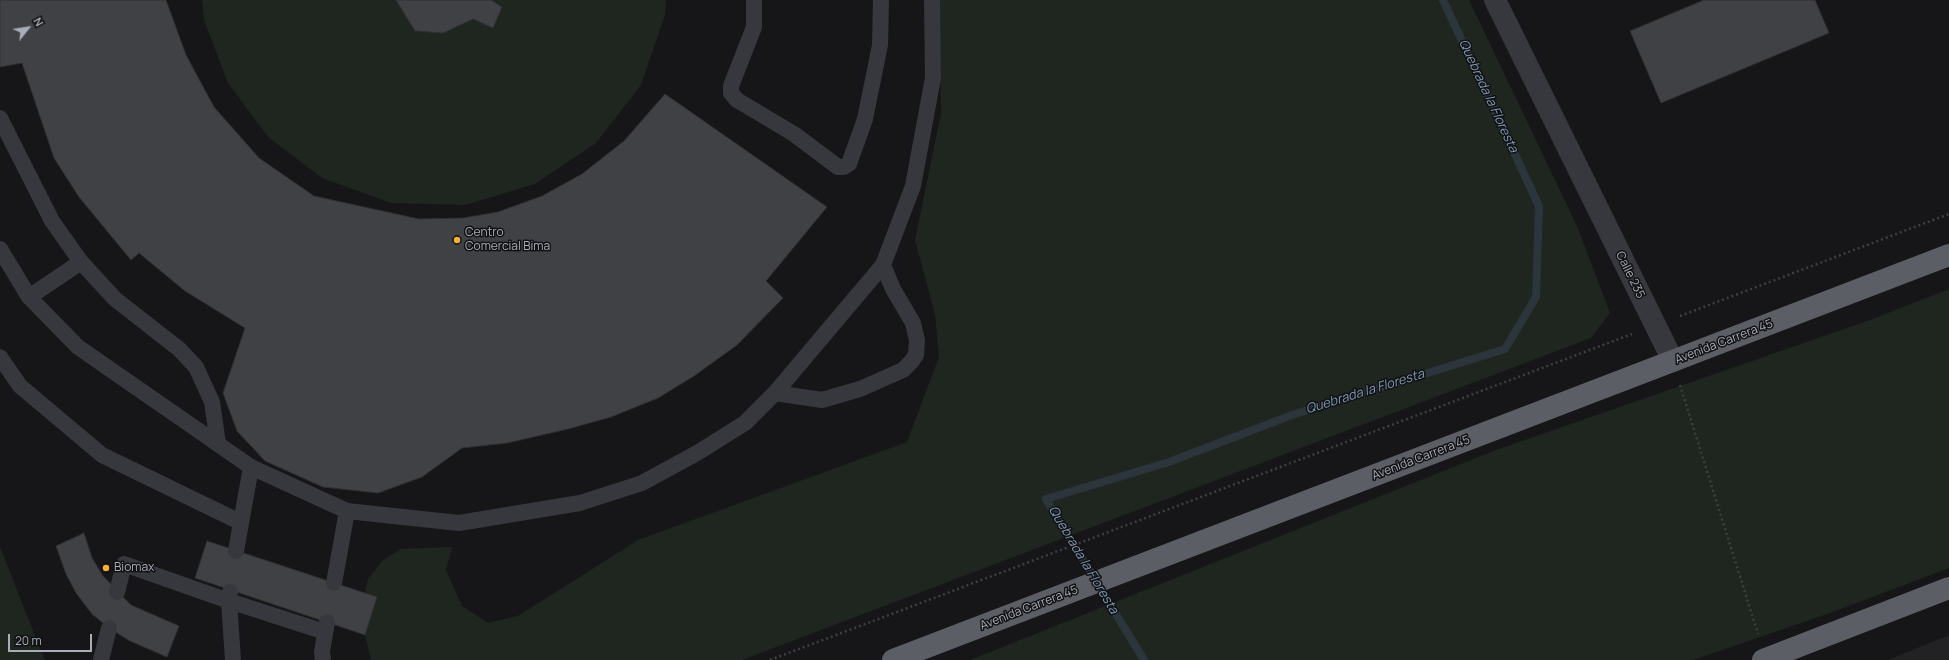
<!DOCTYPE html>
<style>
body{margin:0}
#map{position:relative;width:1949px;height:660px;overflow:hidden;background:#161618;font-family:Manrope,sans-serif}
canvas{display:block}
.north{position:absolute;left:8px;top:8px;width:40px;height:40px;-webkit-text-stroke:3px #111113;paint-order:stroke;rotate:60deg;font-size:11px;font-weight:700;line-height:16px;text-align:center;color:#a8adb8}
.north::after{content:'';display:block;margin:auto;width:14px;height:18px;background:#a8adb8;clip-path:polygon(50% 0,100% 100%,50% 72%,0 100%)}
.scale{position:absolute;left:8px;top:634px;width:84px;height:18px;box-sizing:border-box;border:2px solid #a8adb8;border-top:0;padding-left:5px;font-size:12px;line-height:14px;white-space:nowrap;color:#a8adb8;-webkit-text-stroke:3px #111113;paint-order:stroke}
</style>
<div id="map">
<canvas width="1949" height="660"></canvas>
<div class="north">N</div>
<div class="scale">20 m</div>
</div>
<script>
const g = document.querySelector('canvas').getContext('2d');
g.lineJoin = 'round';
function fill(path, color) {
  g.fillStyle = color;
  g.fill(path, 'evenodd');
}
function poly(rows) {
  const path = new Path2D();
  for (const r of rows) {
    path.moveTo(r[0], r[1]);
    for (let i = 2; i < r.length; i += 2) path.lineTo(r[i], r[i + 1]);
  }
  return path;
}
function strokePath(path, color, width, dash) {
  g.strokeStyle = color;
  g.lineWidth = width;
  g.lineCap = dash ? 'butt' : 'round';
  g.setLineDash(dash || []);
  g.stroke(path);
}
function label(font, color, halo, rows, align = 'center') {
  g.font = font + ' Manrope,sans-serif';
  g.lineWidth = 3;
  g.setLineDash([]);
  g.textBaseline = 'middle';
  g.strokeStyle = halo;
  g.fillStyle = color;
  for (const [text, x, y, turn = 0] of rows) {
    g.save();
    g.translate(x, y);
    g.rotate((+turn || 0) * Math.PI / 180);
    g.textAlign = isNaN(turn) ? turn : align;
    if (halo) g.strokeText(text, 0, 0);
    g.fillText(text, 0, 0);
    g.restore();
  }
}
const built = poly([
 [1949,635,1949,660,1888,660]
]);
const green = poly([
 [202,0,666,0,665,15,641,85,596,143,535,184,465,205,391,203,322,178,268,137,228,83,204,20],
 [939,0,1469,0,1577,226,1610,313,1591,338,742,660,371,660,365,635,365,593,368,579,382,561,400,549,452,547,446,570,462,606,488,623,518,616,638,540,907,442,939,357,935,314,915,240,941,113],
 [1949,289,1949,568,1830,613,1693,660,970,660,1496,450,1870,320],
 [0,547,41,651,45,660,0,660]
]);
const stream = poly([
 [1144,660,1046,499,1169,462,1292,415,1505,349,1536,297,1539,206,1443,0]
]);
const building = poly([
 [0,0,166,0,186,55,214,107,259,158,314,196,419,219,463,218,498,212,542,196,582,174,624,141,665,94,827,207,766,281,783,298,737,345,694,376,658,398,611,417,568,429,507,443,462,448,422,477,378,493,323,487,265,461,237,431,223,393,245,328,185,291,139,253,131,260,79,197,54,158,22,63,0,67,0,0],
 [396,0,491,0,502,7,493,28,473,19,443,33,415,31,396,0],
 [1704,0,1815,0,1829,33,1661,103,1630,31,1704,0],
 [84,533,92,558,103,576,131,605,179,626,167,657,130,641,109,628,92,614,76,593,66,574,56,546,84,533],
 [207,541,377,597,365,635,195,578,207,541]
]);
const path = poly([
 [1680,316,1949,214],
 [1680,385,1758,634],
 [770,660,1632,334]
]);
const service = poly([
 [754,0,754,27,731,86,731,93,737,100,794,134,838,167,844,167,849,164,865,119,880,45,881,0],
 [0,118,52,221,81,262,115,299,179,349,196,367,212,402,218,444],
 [0,249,29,297,78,347,251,467,347,511,459,523,580,503,642,483,697,453,745,423,775,393,883,265,913,186,933,78,932,0],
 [29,297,81,262],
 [0,357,20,386,102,455,240,522],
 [775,393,822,400,860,389,903,370,911,362,916,355,917,340,913,323,893,289,883,265],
 [236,551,251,467],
 [334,583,347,511],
 [117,592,124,564,229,601,325,632],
 [230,592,229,601,233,660],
 [101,660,109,628],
 [323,660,322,652,327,622]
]);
const minor = poly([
 [1495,0,1673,361]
]);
const trunk = poly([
 [893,660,1949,255],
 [1763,660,1949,588]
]);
const markers = [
 [457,240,4,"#f2b134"],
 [106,568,4,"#f2b134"]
];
const poiNames = [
 ["Centro",465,233],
 ["Comercial Bima",465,247],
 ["Biomax",114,568]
];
const streetNames = [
 ["Calle 235",1630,275,64],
 ["Avenida Carrera 45",1724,342,-21],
 ["Avenida Carrera 45",1421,458,-21],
 ["Avenida Carrera 45",1029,608,-21]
];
const waterNames = [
 ["Quebrada la Floresta",1488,96,65],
 ["Quebrada la Floresta",1365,392,-17],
 ["Quebrada la Floresta",1083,560,59]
];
fill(built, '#222225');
fill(green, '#1e261f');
strokePath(stream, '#2c353c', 8);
fill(building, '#404145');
strokePath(building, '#303034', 1);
strokePath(path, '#3d3f44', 2.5, [2, 3]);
strokePath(service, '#37383d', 16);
strokePath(minor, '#37383d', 22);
strokePath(trunk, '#5b5e65', 22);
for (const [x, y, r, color] of markers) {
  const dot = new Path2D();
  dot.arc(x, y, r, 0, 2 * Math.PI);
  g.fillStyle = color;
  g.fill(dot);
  strokePath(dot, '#111113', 1.5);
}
label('12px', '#a8adb8', '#111113', poiNames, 'left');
label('12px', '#a8adb8', '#111113', streetNames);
label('italic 13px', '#7f9bb3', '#111113', waterNames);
</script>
